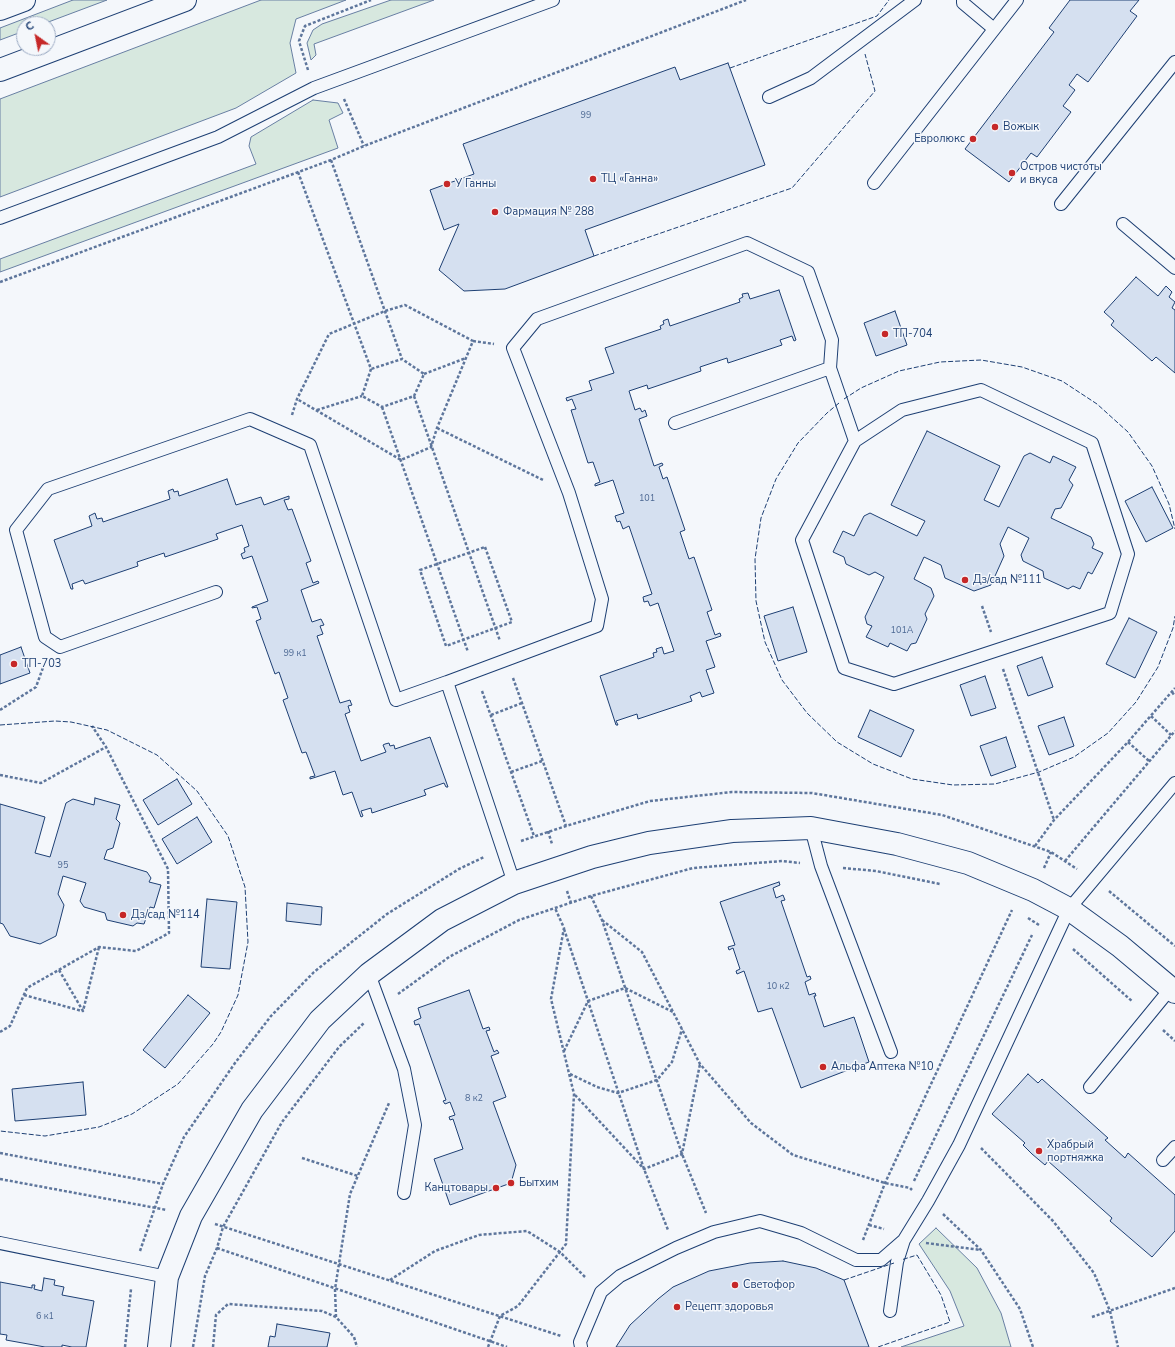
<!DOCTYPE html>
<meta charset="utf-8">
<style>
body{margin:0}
#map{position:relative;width:1175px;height:1347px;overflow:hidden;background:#f4f7fb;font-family:"Nunito Sans",sans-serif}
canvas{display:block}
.north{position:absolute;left:16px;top:16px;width:40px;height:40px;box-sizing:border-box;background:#f4f7fb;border:1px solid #9eadc5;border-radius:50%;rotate:327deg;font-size:11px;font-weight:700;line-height:16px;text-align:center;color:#1d3f73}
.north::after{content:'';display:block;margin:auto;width:14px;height:18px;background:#c62828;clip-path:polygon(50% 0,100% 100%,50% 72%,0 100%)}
</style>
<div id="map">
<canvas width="1175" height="1347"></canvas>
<div class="north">С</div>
</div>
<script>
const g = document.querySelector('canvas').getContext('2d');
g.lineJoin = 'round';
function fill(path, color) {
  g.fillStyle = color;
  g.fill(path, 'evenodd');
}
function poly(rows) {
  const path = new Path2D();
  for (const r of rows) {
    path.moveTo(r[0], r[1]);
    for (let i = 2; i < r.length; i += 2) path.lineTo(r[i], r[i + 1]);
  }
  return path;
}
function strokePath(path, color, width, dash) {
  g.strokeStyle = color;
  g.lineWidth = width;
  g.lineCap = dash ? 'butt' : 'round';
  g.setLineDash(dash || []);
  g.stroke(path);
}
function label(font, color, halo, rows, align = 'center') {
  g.font = font + ' "Nunito Sans",sans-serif';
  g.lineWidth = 3;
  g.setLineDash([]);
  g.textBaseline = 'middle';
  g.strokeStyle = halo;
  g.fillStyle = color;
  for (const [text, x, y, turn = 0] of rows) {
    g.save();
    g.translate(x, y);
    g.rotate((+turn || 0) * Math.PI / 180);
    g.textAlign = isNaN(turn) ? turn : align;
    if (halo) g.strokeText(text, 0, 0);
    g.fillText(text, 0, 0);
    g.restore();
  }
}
const green = poly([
 [73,0,107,0,43,24,24,24,24,31,0,40,0,28,73,0],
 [261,0,346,0,296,19,290,43,296,73,236,108,0,197,0,99,261,0],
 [391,0,434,0,314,44,316,55,311,60,307,43,313,30,322,24,391,0],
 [313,100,338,103,343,113,329,120,338,148,0,272,0,259,256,164,249,146,251,137,313,100],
 [936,1228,977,1268,1001,1313,1011,1347,901,1347,964,1326,950,1291,919,1244,936,1228]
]);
const building = poly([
 [1070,0,1139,0,1130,11,1137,16,1088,82,1077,74,1069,85,1075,90,1063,106,1071,112,1037,157,1031,153,1009,182,965,149,1054,32,1049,28,1070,0],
 [728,63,765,165,585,230,594,256,505,289,464,291,439,270,459,224,444,230,430,190,474,174,463,144,675,67,680,80,728,63],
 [1136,277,1158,296,1166,286,1172,292,1169,297,1175,302,1172,308,1175,310,1175,373,1156,357,1152,361,1111,325,1114,321,1104,312,1136,277],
 [779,290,796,340,794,341,792,336,780,340,782,345,728,363,727,358,700,367,701,371,648,389,647,385,629,391,635,410,640,408,642,412,645,410,647,416,639,419,654,466,662,463,663,465,659,467,663,479,667,477,685,530,680,532,689,559,694,557,712,610,707,612,715,635,720,633,721,636,706,641,715,667,706,670,714,693,702,697,700,692,690,696,692,701,638,719,637,714,616,721,618,725,616,725,600,676,654,657,653,653,657,652,656,649,662,647,664,654,674,651,658,603,650,606,648,601,644,602,643,597,652,594,629,526,623,529,620,521,617,522,615,516,624,513,613,480,595,486,595,484,600,482,593,462,588,463,571,410,576,409,572,399,567,401,566,398,592,390,589,381,614,373,605,348,661,329,660,326,664,324,663,321,665,320,668,319,670,326,740,302,739,299,743,297,742,294,748,293,750,299,779,290],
 [895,311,907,345,876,356,864,323,895,311],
 [927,431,1000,466,984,500,999,507,1024,456,1030,453,1050,463,1053,456,1076,467,1069,480,1073,485,1061,508,1055,509,1051,518,1091,537,1094,544,1092,548,1103,553,1092,574,1088,572,1080,589,1073,586,1068,589,1044,578,1043,571,1023,561,1021,555,1029,538,1008,527,1000,544,1004,556,991,585,974,591,945,578,941,565,924,557,914,579,931,588,934,596,925,614,927,619,916,643,911,644,907,651,890,643,888,647,866,637,872,626,867,624,865,617,884,577,875,572,869,575,846,564,844,557,833,552,843,531,854,536,864,516,870,513,917,536,925,521,891,505,927,431],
 [227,479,236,505,261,497,264,505,289,496,289,499,284,500,288,510,292,509,311,561,306,563,313,583,318,581,319,583,301,590,312,622,321,619,324,625,320,626,323,634,317,636,340,703,350,700,351,703,352,705,348,706,350,712,345,714,361,761,386,752,383,745,385,744,389,743,390,746,394,745,395,749,430,737,448,787,446,787,444,783,424,790,426,795,372,813,371,808,361,811,363,816,361,817,352,792,343,795,335,771,310,779,310,777,315,776,306,752,302,753,283,700,288,698,279,672,275,674,256,621,261,619,257,607,252,608,252,607,268,601,252,556,243,559,241,554,245,552,244,548,249,546,242,525,216,534,218,539,165,557,164,553,137,562,138,566,85,584,83,580,72,584,73,589,71,589,54,540,92,526,89,516,95,513,97,519,102,518,103,522,170,499,168,491,173,489,174,492,178,491,179,496,227,479],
 [1152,487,1173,528,1146,542,1125,501,1152,487],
 [793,607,807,652,778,661,764,616,793,607],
 [1129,618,1157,632,1135,678,1106,664,1129,618],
 [21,647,30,673,0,684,0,655,21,647],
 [1042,657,1053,687,1028,696,1017,666,1042,657],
 [985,676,996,708,971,716,960,685,985,676],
 [870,710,914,730,901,757,858,737,870,710],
 [1064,717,1074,746,1049,755,1038,726,1064,717],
 [1006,737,1016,767,991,776,980,746,1006,737],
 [177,779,192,804,158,825,143,800,177,779],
 [95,798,120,805,116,819,120,823,113,848,107,850,104,859,147,872,151,878,149,882,161,885,154,908,150,907,144,924,137,923,133,926,107,920,105,913,84,907,80,901,86,883,63,876,58,894,64,905,56,936,40,944,10,936,3,924,0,923,0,804,45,817,35,853,50,857,66,803,73,799,94,805,95,798],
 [197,817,212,842,177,864,162,839,197,817],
 [779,882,780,885,773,888,776,898,783,895,785,900,781,901,807,977,810,976,811,979,805,982,809,995,815,993,816,996,814,996,824,1027,854,1017,869,1062,801,1088,772,1008,758,1012,744,971,737,974,736,971,740,969,733,948,729,950,728,947,735,945,720,902,779,882],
 [207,899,237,902,230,969,201,967,207,899],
 [287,903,322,907,321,925,286,921,287,903],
 [469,990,483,1029,489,1027,490,1030,486,1031,494,1052,497,1050,499,1053,491,1056,506,1097,493,1102,516,1165,511,1183,450,1205,434,1159,463,1149,453,1119,450,1120,449,1117,455,1115,450,1102,445,1104,443,1101,446,1100,419,1024,415,1025,414,1021,421,1018,418,1008,469,990],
 [188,995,210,1013,165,1068,143,1050,188,995],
 [1028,1074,1038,1083,1042,1079,1108,1138,1105,1140,1125,1158,1128,1153,1175,1195,1175,1231,1152,1257,1110,1221,1112,1218,1048,1161,1045,1165,1032,1154,1023,1145,1025,1143,992,1114,1028,1074],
 [83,1082,86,1115,15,1121,12,1089,83,1082],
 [783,1261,816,1268,844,1280,869,1347,616,1347,630,1325,658,1299,673,1287,709,1271,750,1263,783,1261],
 [44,1278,55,1280,54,1285,64,1287,62,1295,94,1301,86,1347,72,1347,62,1345,62,1347,45,1347,6,1340,7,1335,0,1334,0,1282,32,1288,32,1285,35,1285,34,1289,42,1291,44,1278],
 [277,1324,330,1333,327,1347,268,1347,270,1336,275,1337,277,1324]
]);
const path = poly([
 [308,70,299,41,305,26,371,0],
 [344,99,364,146],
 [331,160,402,359],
 [298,172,371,369,362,396,382,407,414,396,424,374,402,359,371,369],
 [0,282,331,160,364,146,746,0],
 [473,341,494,344],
 [424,374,466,358],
 [414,396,500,641],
 [382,407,468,652],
 [317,410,362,396],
 [292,415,297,399,329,334,385,311,405,305,473,341,437,428,431,447,401,460,297,399],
 [437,428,543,480],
 [485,547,512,622,446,646,420,570,485,547],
 [982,606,991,632],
 [1003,669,1054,820],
 [513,678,566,826],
 [482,691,534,836],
 [1172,692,1175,696],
 [0,710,36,687,45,662],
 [491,715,522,703],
 [1151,716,1171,735],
 [1128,742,1149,761],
 [511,772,542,761],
 [0,775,41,783,106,747],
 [548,831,552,844],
 [521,841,566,826,650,801,732,792,812,793,942,815,1051,852,1077,869],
 [1035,846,1054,820,1128,742,1175,688],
 [1065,861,1175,731],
 [843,868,876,871,940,884],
 [1044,868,1051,852],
 [567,891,571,903],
 [1109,891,1175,946],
 [591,896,602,920,682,1154,706,1213],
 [1028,918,1039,925],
 [602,920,642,952,700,1064,751,1123,793,1155,885,1183,910,1188,912,1190],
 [564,929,644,1169,668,1230],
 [1073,949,1133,1002],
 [59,970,83,1011,99,947],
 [398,994,449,957,519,920,591,896,693,868,782,861,800,863],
 [24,995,82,1011],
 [1163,1030,1175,1041],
 [0,1032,10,1026,27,988,99,947,136,951,169,933,168,869,106,747,92,726],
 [564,1051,588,1001,625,988,673,1012],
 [570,1074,597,1087,618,1093,657,1080,672,1062,682,1029],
 [575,1095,644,1169,682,1154,700,1064],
 [981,1148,1053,1221,1094,1273,1110,1311,1118,1347],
 [0,1153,163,1184],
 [302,1158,358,1176],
 [0,1179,167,1210],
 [914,1181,1032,935],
 [943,1214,981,1250,1020,1309,1033,1347],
 [215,1224,561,1336],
 [869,1225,884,1229],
 [863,1240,885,1183,1012,910],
 [926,1243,981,1250],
 [217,1248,507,1347],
 [140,1251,163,1184,184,1137,235,1063,271,1016,314,972,387,914,459,869,484,857],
 [390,1280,435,1251,479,1235,527,1231,560,1252,586,1278],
 [336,1317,335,1289,350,1194,389,1103],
 [1092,1317,1175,1288],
 [125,1347,131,1289],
 [193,1347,205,1276,217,1248,223,1227,282,1122,339,1047,365,1022],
 [213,1347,216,1315,228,1304,322,1311,336,1317,354,1337,357,1347],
 [488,1347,500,1316,518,1306,566,1244,574,1094,551,999,564,928,555,908]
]);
const service = poly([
 [963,0,963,3,994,29],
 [769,97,811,78,915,0],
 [874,183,1017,0],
 [1061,204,1175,62],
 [0,218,218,137,314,88,553,0],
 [1123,224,1175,268],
 [830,368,855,441,802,540,844,668,894,684,1110,613,1128,554,1092,443,981,390,902,410,855,441],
 [216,592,60,647,45,637,16,530,48,489,250,419,310,445,396,700,447,682,514,883],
 [447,682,597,626,602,599,569,493,513,348,537,319,747,243,808,272,832,340,830,368,675,423],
 [811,828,821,866,891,1052],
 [369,974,404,1069,415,1125,404,1193],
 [1090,1087,1171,988],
 [1163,1160,1175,1147],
 [0,1243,167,1277],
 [890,1311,897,1262,904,1240],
 [581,1347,580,1342,601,1292,620,1276,676,1248,714,1232,760,1221,801,1233,856,1260,881,1260,904,1240,928,1201,959,1145,1069,909,1175,783]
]);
const minor = poly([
 [159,1347,167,1277,191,1216,252,1110,320,1020,369,974,442,920,514,883,592,857,649,843,732,831,811,828,897,844,968,863,1033,890,1069,909,1120,946,1175,992]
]);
const primary = poly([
 [0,9,24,0],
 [0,70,185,0]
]);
const fence = poly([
 [730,68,877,16,889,0],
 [594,256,792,188,875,91,865,54],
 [844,399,861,388,899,371,940,362,981,360,1022,367,1062,381,1097,404,1128,432,1152,466,1169,504,1175,529],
 [839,403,827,413,798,443,776,479,761,518,755,559,756,601,765,642,782,680,807,713,837,742,873,764,912,779,953,785,995,784,1039,772,1074,757,1108,733,1136,702,1158,667,1173,628,1175,616],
 [0,725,55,721,71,722,107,730,157,755,197,791,228,836,245,887,248,942,238,995,221,1032,213,1044,178,1084,132,1114,99,1127,45,1136,0,1131],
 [844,1280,894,1263],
 [878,1347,950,1322,941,1295,917,1255,901,1260]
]);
const markers = [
 [995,127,4,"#c62828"],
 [973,139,4,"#c62828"],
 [1012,173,4,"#c62828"],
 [593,179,4,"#c62828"],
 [447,184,4,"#c62828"],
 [495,212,4,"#c62828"],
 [885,334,4,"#c62828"],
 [965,580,4,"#c62828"],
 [14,664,4,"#c62828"],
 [123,915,4,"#c62828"],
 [823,1067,4,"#c62828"],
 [1039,1151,4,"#c62828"],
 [511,1183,4,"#c62828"],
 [496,1188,4,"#c62828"],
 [735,1285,4,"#c62828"],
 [677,1307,4,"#c62828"]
];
const numberNames = [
 ["99",586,116],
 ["101",647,499],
 ["101А",902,631],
 ["99 к1",295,654],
 ["95",63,866],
 ["10 к2",778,987],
 ["8 к2",474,1099],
 ["6 к1",45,1317]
];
const poiNames = [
 ["Вожык",1003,127],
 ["Евролюкс",965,139,"right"],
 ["Остров чистоты",1020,167],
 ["и вкуса",1020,180],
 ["ТЦ «Ганна»",601,179],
 ["У Ганны",455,184],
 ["Фармация № 288",503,212],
 ["ТП-704",893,334],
 ["Дз/сад №111",973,580],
 ["ТП-703",22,664],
 ["Дз/сад №114",131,915],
 ["Альфа Аптека №10",831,1067],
 ["Храбрый",1047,1145],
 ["портняжка",1047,1158],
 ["Бытхим",519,1183],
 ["Канцтовары",488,1188,"right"],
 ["Светофор",743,1285],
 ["Рецепт здоровья",685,1307]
];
fill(green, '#d7e8df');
strokePath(green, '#687fa3', 1);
fill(building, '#d5e0f0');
strokePath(building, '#1d3f73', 1);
strokePath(service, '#1d3f73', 14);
strokePath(minor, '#1d3f73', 24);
strokePath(primary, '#1d3f73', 24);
strokePath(path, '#5e769c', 2.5, [3, 2]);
strokePath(service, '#f4f7fb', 12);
strokePath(minor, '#f4f7fb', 22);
strokePath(primary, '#f4f7fb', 22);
strokePath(fence, '#1d3f73', 1, [5, 2]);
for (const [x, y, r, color] of markers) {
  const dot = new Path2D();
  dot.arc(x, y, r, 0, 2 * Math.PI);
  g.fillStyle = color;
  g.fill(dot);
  strokePath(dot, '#f4f7fb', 1.5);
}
label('9px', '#4b6792', null, numberNames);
label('11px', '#1d3f73', '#f4f7fb', poiNames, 'left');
</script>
